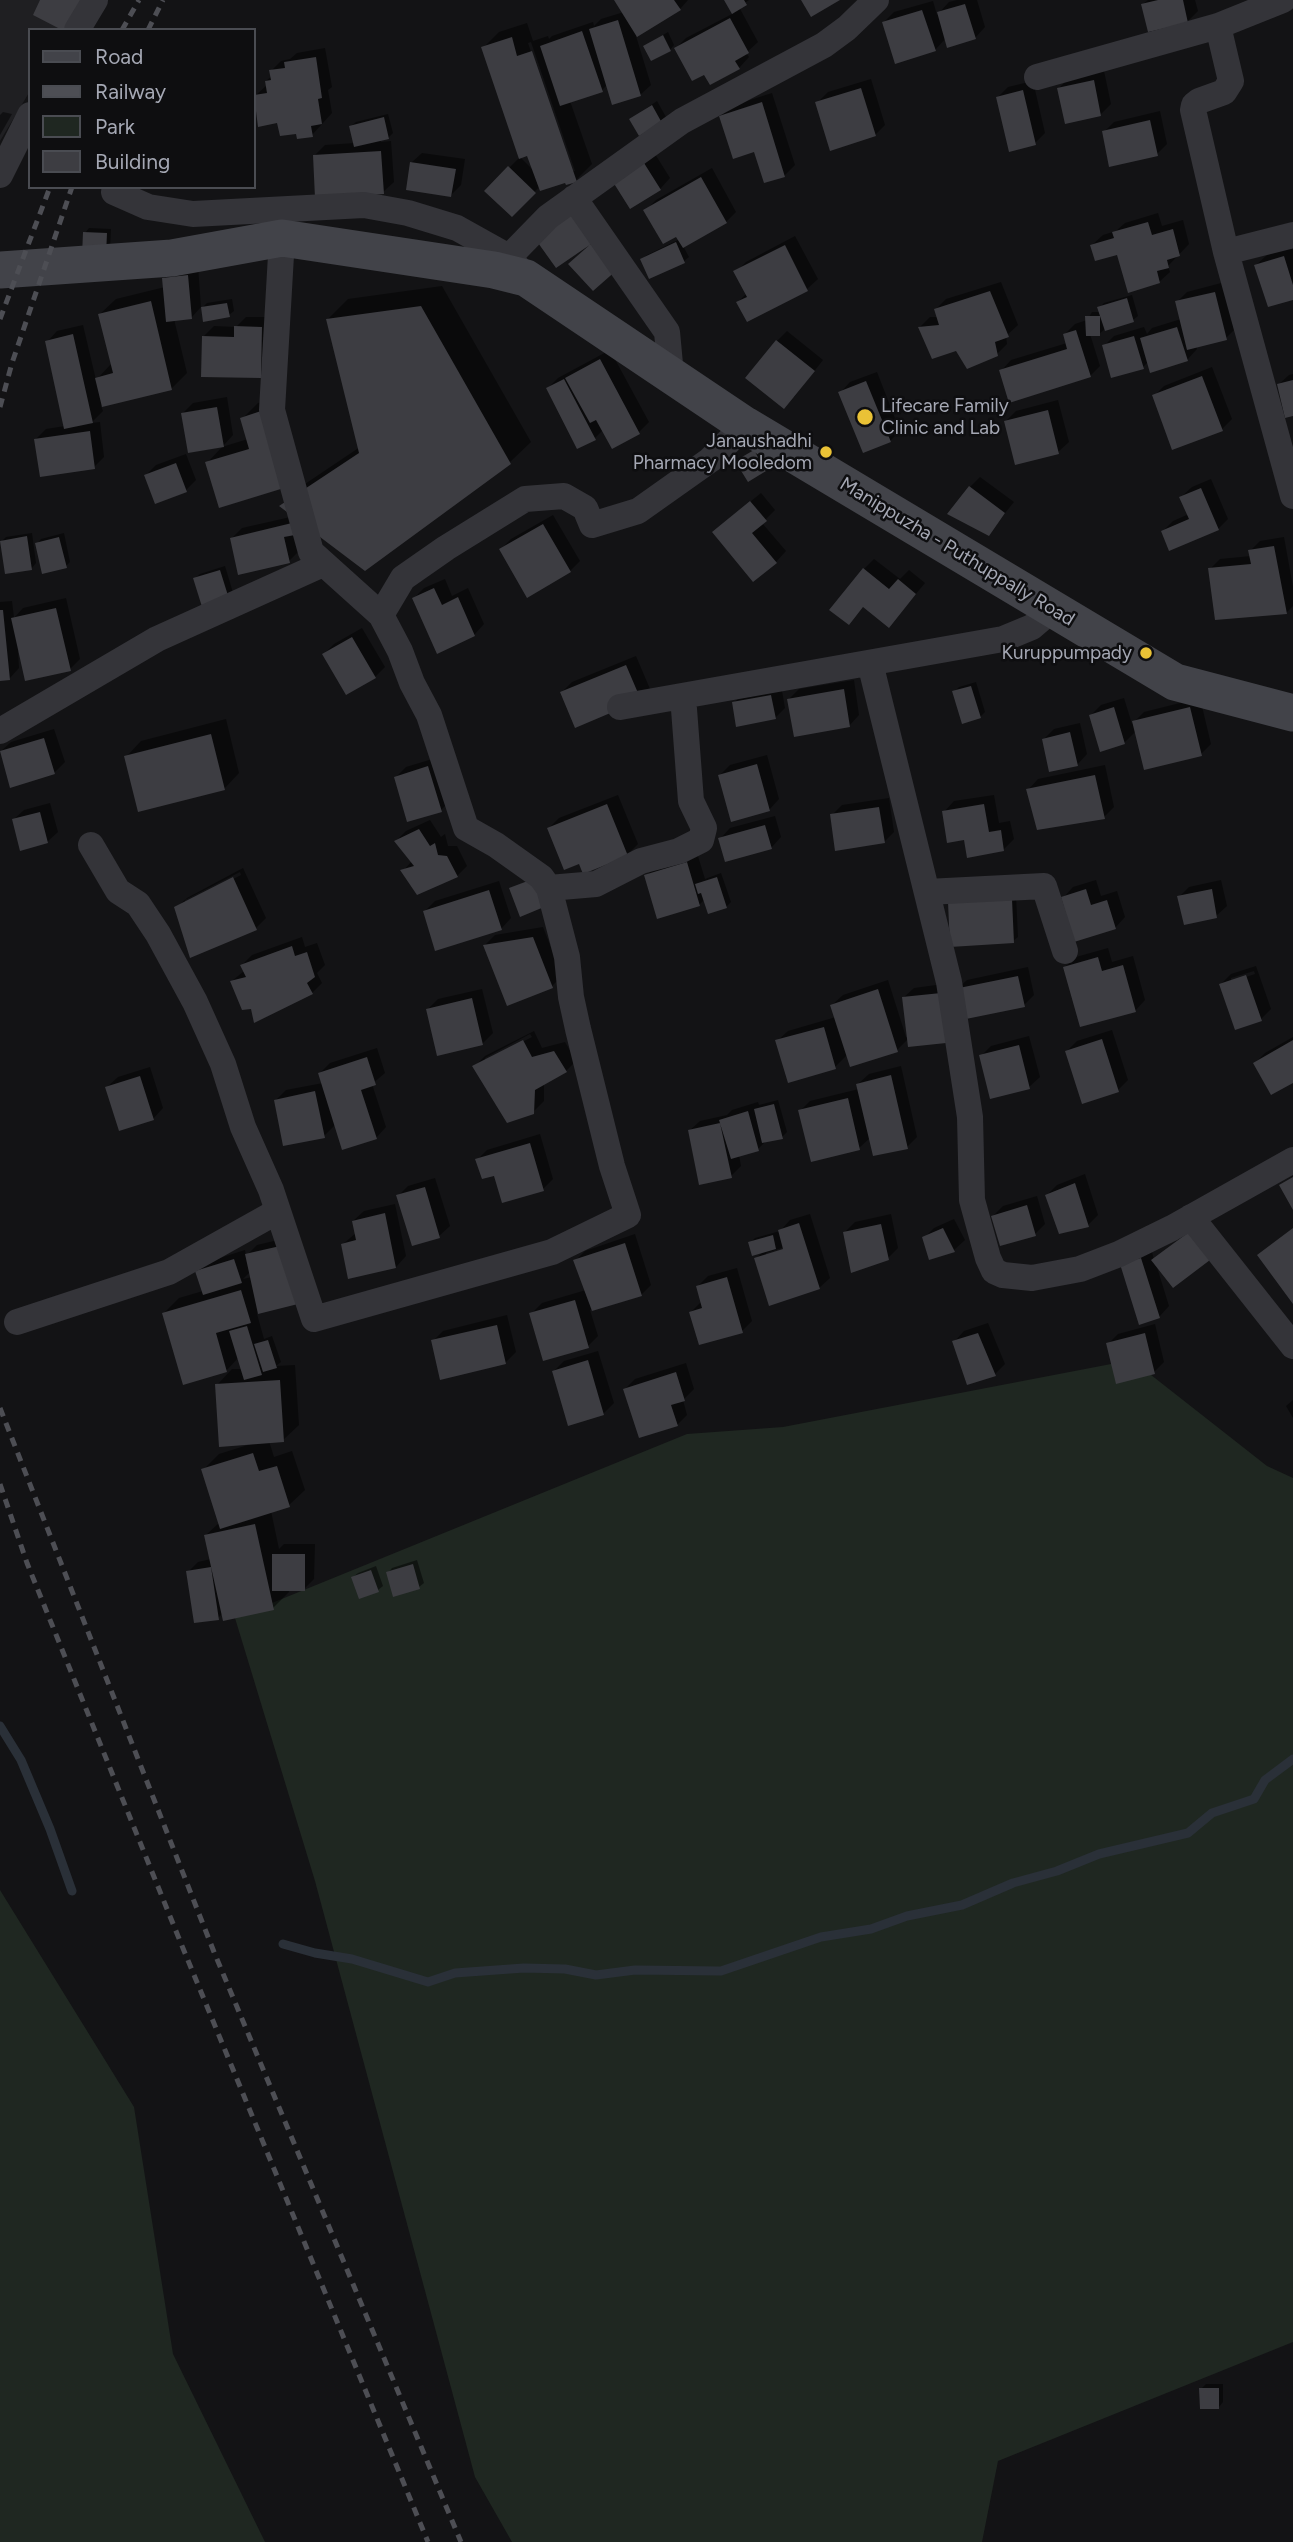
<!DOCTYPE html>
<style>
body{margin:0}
#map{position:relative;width:1293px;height:2542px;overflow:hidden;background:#131315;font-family:Figtree,sans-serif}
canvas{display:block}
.legend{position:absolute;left:28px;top:28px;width:228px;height:161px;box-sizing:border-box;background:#0e0e10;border:2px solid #4a4c52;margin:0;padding:9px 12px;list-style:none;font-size:21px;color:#a5a8b4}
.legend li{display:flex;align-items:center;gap:14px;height:35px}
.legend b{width:35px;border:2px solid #4a4c52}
</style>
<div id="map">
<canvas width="1293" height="2542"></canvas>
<ul class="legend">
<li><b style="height:9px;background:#424349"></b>Road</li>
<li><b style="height:9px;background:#4d4e54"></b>Railway</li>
<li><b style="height:19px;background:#1f2721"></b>Park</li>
<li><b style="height:19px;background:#3d3d42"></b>Building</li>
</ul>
</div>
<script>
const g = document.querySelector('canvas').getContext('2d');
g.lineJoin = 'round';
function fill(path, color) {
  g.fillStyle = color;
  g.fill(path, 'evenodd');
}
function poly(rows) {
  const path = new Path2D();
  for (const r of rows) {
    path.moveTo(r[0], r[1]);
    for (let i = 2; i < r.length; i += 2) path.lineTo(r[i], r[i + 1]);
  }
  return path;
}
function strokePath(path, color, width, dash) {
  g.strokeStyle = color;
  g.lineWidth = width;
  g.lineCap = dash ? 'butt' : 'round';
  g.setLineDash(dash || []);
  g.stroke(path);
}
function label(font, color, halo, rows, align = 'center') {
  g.font = font + ' Figtree,sans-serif';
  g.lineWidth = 5;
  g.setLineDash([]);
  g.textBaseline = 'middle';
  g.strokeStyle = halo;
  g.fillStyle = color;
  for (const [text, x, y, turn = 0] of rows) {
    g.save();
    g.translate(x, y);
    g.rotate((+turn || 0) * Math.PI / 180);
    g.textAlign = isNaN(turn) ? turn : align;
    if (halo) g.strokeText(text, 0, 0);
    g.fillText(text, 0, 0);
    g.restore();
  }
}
const built = poly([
 [0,0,84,0,67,30,30,30,30,91,0,141]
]);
const green = poly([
 [1132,1360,1267,1466,1293,1478,1293,2342,998,2461,982,2542,512,2542,475,2477,315,1881,235,1618,687,1434,783,1427],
 [0,1890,134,2107,173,2354,265,2542,0,2542]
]);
const shadow = poly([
 [616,0,688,0,680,9,636,36,651,85,640,95,607,85,602,90,570,101,592,164,576,180,540,186,512,215,486,191,520,157,535,172,483,48,499,32,527,23,533,41,548,36,549,39,552,36,593,22,594,26,601,19,624,12],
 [531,42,575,171,571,171,528,43],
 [726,0,749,0,739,7,758,42,746,53,749,57,739,68,705,72,676,48,686,38,734,13],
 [957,0,977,0,985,27,975,38,946,38,935,50,884,22,894,12,933,1,937,15,949,2],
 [1148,0,1195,0,1198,11,1188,21,1143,4],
 [668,32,674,45,670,50,645,46],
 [325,48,332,87,328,90,332,113,312,135,297,132,279,121,255,96,267,85,266,81,272,76,271,71,281,61,290,59,297,53],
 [1104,71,1111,104,1101,114,1059,88,1069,78],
 [871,79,885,125,875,135,817,103,828,92],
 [1033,81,1045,133,1035,143,998,97,1008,87],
 [772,93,795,165,784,176,721,116,731,106],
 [657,101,666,117,661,121,631,119],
 [1160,111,1167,144,1157,154,1104,132,1114,122],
 [3,112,12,114,0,135,0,115],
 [388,114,393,133,388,138,380,140,381,142,391,141,394,182,383,192,314,156,325,145,355,143,351,126,356,122],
 [422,153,465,159,461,185,451,195,411,163],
 [655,154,670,178,660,189,626,172],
 [712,168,736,212,726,222,683,246,689,257,684,261,642,259,647,255,680,239,646,210,656,200],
 [1158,213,1162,226,1183,220,1189,244,1168,266,1170,272,1159,282,1118,253,1092,245,1103,235,1116,231,1125,223],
 [89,228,111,229,110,249,85,233],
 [795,236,818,279,807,289,748,320,738,302,747,293,736,272,746,262],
 [1293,247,1293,298,1256,265,1267,255],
 [198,266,201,307,191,318,174,319,187,373,172,388,101,406,103,411,91,423,100,422,104,457,94,467,36,439,46,429,65,426,47,342,57,331,83,325,96,380,112,363,100,314,116,299,165,287,164,278,174,268],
 [1001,282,1018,325,1006,336,1007,344,997,354,957,349,920,327,930,317,938,317,936,309,946,299],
 [1225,282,1236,328,1226,338,1196,346,1197,349,1187,360,1149,361,1143,367,1104,346,1114,336,1144,327,1147,334,1152,328,1181,319,1177,302,1187,292],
 [442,286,531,442,510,462,365,569,304,523,299,551,289,561,232,538,242,528,295,516,302,486,360,447,327,320,348,299],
 [1132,295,1138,316,1133,320,1105,329,1099,334,1090,334,1100,366,1090,376,1001,371,1011,360,1067,343,1065,334,1075,324,1087,320,1092,312,1101,312,1099,308,1104,303],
 [232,299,234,311,229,315,203,307,207,303],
 [246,317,272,317,261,376,203,337,214,326,236,327],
 [787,331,823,360,794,397,777,341],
 [610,350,649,422,639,432,603,430,595,438,578,447,548,388,558,378],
 [1212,367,1232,419,1222,429,1154,396,1164,386],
 [877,372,900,431,890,441,840,393,850,382],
 [1293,374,1293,414,1278,385,1289,375],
 [227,397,233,435,223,446,183,413,193,403],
 [276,397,299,470,207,463,222,447,248,439,242,419,258,403],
 [1058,400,1069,442,1058,452,1006,421,1016,411],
 [759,447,770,465,765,469,737,461],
 [186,454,196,480,186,490,146,475,156,465],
 [980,477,1014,502,988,534,970,487],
 [1211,479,1228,519,1218,529,1163,531,1173,521,1189,514,1181,497,1192,487],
 [761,493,775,510,762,523,786,551,776,562,725,522],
 [553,515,580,561,570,571,501,549,511,539],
 [32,533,36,563,32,568,1,542,6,537],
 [64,533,70,562,66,566,37,544,41,539],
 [1284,537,1293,587,1293,606,1286,613,1210,569,1220,559,1251,556,1250,551,1260,541],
 [874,559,900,579,909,570,925,583,889,626,864,606,849,623,864,569],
 [225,566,234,596,195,578,200,574],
 [445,579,452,596,468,588,484,624,474,635,414,598,424,588],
 [66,598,80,659,70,669,18,651,19,668,9,679,0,680,0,602,12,601,14,618,23,608],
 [362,628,385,667,375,677,324,654,334,644],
 [636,656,650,689,640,699,562,692,572,682],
 [854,680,859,715,849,726,789,699,799,689],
 [976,682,985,712,980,717,954,692,959,687],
 [781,685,785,708,775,718,734,703,744,692],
 [1124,698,1132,724,1144,712,1200,698,1211,744,1201,754,1136,731,1124,743,1091,715,1101,705],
 [226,719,239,773,224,789,126,757,141,741],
 [1080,723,1087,754,1077,765,1044,739,1054,729],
 [54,729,65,762,54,773,0,752,11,742],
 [767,755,779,799,769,810,720,775,730,765],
 [439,757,451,800,441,810,396,777,406,767],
 [1105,765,1114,807,1104,817,1028,790,1038,779],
 [618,795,638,844,627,855,580,862,549,828,559,818],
 [994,795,999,823,1010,821,1014,839,1003,850,966,838,944,812,954,801],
 [889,798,894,832,884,842,832,815,842,805],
 [50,803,58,832,47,842,13,820,24,810],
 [775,816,781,837,771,848,720,839,730,828],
 [430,820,441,837,445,834,448,846,457,846,467,866,457,876,403,871,412,861,396,841,406,831],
 [697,853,705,879,721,873,731,902,726,907,705,899,699,905,646,876,656,866],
 [243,868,266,918,256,928,176,908,187,898],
 [240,872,241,875,185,904,185,900],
 [1096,880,1101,896,1117,891,1125,917,1115,928,1063,898,1073,887],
 [1221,880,1227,906,1216,916,1179,897,1189,887],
 [499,881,511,918,501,929,425,911,435,901],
 [1016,895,1018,937,1013,941,950,903],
 [543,927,562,976,552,986,485,945,495,935],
 [302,937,305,947,317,943,325,965,317,973,322,983,312,993,252,1007,232,981,244,971,242,965,252,955],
 [1108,948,1112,962,1133,956,1145,1000,1135,1011,1065,967,1076,957],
 [1256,966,1271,1009,1261,1019,1221,984,1231,974],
 [1254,971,1255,974,1231,982,1231,978],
 [1028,967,1034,995,1024,1005,956,990,967,980],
 [888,980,906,1037,908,1037,903,998,914,988,951,983,908,1039,897,1050,848,1054,835,1067,777,1041,788,1031,836,1017,832,1005,843,995],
 [482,989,493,1033,482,1044,428,1009,438,999],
 [1112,1030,1128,1080,1118,1090,1067,1051,1077,1041],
 [534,1031,542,1048,565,1042,576,1061,566,1071,544,1083,544,1101,533,1112,475,1066,485,1056],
 [530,1034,532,1037,485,1061,485,1058],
 [1029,1036,1040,1077,1029,1087,981,1056,991,1046],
 [1293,1037,1293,1081,1255,1063,1265,1053],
 [377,1048,385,1073,372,1084,386,1127,376,1138,336,1124,324,1136,275,1101,286,1090,323,1083,320,1073,330,1063],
 [901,1066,917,1137,907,1147,871,1137,859,1148,800,1111,810,1101,859,1089,858,1084,869,1074],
 [150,1067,163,1108,153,1119,107,1087,118,1077],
 [778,1100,787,1132,782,1137,767,1140,758,1149,739,1155,741,1166,731,1176,689,1131,700,1121,727,1115,732,1110,758,1102,759,1105],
 [540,1134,553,1179,543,1189,495,1174,477,1160,487,1150],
 [1085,1174,1098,1215,1088,1225,1047,1195,1057,1185],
 [435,1178,450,1226,439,1236,398,1196,408,1186],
 [1037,1196,1045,1224,1035,1234,993,1216,1003,1206],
 [395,1204,406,1256,396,1267,343,1244,356,1233,353,1221,364,1211],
 [810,1214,830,1278,819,1288,756,1259,764,1250,750,1243,755,1238,780,1231,790,1220],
 [791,1245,792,1248,766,1256,766,1253],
 [891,1214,898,1248,888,1258,845,1232,855,1222],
 [954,1219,965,1240,954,1250,931,1258,924,1238,934,1228],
 [1199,1223,1156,1264,1169,1306,1159,1317,1122,1265,1151,1248,1154,1260],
 [635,1234,651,1285,641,1295,590,1310,598,1336,588,1346,531,1314,542,1303,586,1290,575,1261,585,1251],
 [299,1235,257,1314,264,1339,272,1336,281,1362,276,1366,295,1365,299,1425,283,1440,269,1441,274,1457,292,1451,305,1490,289,1505,271,1511,279,1549,284,1544,315,1544,314,1579,304,1589,288,1589,289,1592,273,1608,223,1613,218,1618,188,1572,198,1562,211,1559,206,1535,220,1522,203,1470,219,1454,251,1444,217,1385,232,1369,242,1369,239,1357,226,1371,164,1313,179,1298,203,1291,197,1272,207,1262,245,1250,246,1256,257,1245],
 [251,1271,252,1277,243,1279],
 [737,1268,752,1321,742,1331,691,1312,702,1301,698,1286,708,1276],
 [507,1315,516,1352,505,1363,433,1341,443,1331],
 [988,1323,1005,1364,995,1374,954,1342,964,1331],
 [1155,1324,1164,1362,1154,1372,1108,1344,1118,1334],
 [598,1351,614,1403,603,1414,554,1371,564,1361],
 [686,1363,694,1389,683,1400,687,1415,677,1425,625,1389,635,1379],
 [1293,1400,1293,1418,1286,1406],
 [417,1560,424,1583,419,1587,388,1573,392,1568],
 [376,1566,383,1586,378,1590,353,1577,358,1573],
 [1206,2384,1223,2384,1223,2402,1219,2407,1201,2389]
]);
const stream = poly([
 [0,1726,21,1760,50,1829,72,1891],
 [283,1944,315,1953,352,1959,428,1982,455,1973,524,1968,565,1969,596,1975,635,1970,721,1971,821,1937,871,1929,907,1916,962,1905,1013,1883,1057,1871,1099,1854,1188,1833,1212,1813,1254,1799,1265,1780,1293,1759]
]);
const building = poly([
 [40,0,85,0,69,30,62,30,33,15],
 [614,0,674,0,681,10,637,37],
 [724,0,744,0,747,5,732,14],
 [801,0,840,0,811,17],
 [1158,0,1183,0,1188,23,1148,32,1141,4],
 [965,4,976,39,947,48,937,12],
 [922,10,936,51,895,64,882,22],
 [730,18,749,53,735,61,740,69,710,85,704,75,692,81,674,48],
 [618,20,641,96,612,105,589,29],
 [582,31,603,92,560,106,540,46],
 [663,35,671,51,651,61,643,46],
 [512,37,517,56,532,51,577,182,566,185,565,183,540,191,527,156,519,159,481,47],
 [316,57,322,98,318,99,322,124,311,126,313,137,297,139,296,134,280,136,277,123,258,127,254,95,267,93,265,81,271,80,269,70,285,68,284,62],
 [1094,80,1101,116,1065,124,1057,88],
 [861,88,876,136,830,151,815,102],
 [1023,90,1036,145,1009,152,996,97],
 [762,102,785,177,764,183,754,152,733,159,719,116],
 [652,105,662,123,639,136,629,119],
 [384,117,389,139,354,147,349,126],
 [1150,120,1158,156,1109,167,1102,131],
 [381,151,384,194,315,198,313,155],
 [410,162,456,169,451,197,406,190],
 [644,163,661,190,630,209,613,182],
 [508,166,536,193,512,217,484,191],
 [701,177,727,223,683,248,676,237,663,244,643,210],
 [576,211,597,240,556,268,536,240],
 [1148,222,1152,235,1173,229,1180,256,1167,260,1169,268,1157,271,1160,283,1128,293,1117,255,1095,261,1090,245,1114,238,1112,232],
 [83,232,107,233,106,256,82,256],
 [593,242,618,269,593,291,568,264],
 [676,242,685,263,649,279,640,259],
 [785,245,808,291,747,322,736,302,747,297,733,271],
 [1284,256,1293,285,1293,300,1268,307,1254,265],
 [188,275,192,319,166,322,162,278],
 [990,291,1009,337,995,342,998,356,967,369,956,351,932,359,918,327,939,325,934,309],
 [1215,292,1227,340,1187,350,1175,301],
 [1127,298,1134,322,1105,331,1097,307],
 [151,301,172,390,102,407,95,378,113,373,98,314],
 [227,303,230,317,203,322,201,307],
 [421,306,511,464,365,571,279,506,359,453,326,319],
 [1085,316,1100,316,1100,336,1086,336],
 [234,326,262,327,261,378,201,377,202,336,234,337],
 [1177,327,1188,361,1150,373,1140,338],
 [1076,330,1091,377,1009,403,999,370,1067,349,1063,334],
 [73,334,93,423,64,429,45,341],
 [1134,336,1144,369,1111,378,1102,345],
 [776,340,815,371,784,409,745,378],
 [600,359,640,434,612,449,596,420,590,423,565,378],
 [1202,376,1223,431,1172,450,1152,395],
 [564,379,596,440,577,449,546,388],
 [1293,380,1293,416,1285,418,1277,384],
 [866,381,891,442,863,453,838,392],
 [217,407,224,447,188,453,181,413],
 [1048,410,1059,454,1015,465,1004,421],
 [261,411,284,488,219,508,205,462,249,449,240,418],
 [90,431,95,469,40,477,34,439],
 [754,450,766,471,748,482,735,461],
 [176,463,187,492,155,504,144,475],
 [969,486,1005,513,989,536,947,514],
 [1201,488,1219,530,1169,551,1161,531,1189,519,1179,497],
 [750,501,767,521,752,533,777,563,753,582,712,532],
 [292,523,295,535,284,537,290,563,238,575,230,538],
 [543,524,571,572,527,598,499,549],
 [27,536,32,570,5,574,0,541],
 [59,537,67,568,42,574,35,543],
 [1274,546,1287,614,1215,620,1208,568,1251,564,1248,550],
 [863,568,889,589,898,579,916,594,889,628,863,607,849,625,829,610],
 [220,570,230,602,203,610,193,578],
 [434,588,442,605,458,597,475,636,437,654,412,598],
 [56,608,71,671,25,681,11,618],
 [0,610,3,610,10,680,0,681],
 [352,637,376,678,346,695,322,654],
 [626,665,641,700,575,728,560,692],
 [971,686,981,718,962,724,952,691],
 [844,689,850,727,794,737,787,699],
 [771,695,776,719,736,727,732,702],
 [1114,707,1125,744,1100,752,1089,715],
 [1190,707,1202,756,1144,770,1132,721],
 [1070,732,1078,766,1049,772,1042,739],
 [211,734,225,790,138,812,124,756],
 [44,738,55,774,10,788,0,751],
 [757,764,770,811,731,822,718,775],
 [428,766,442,812,407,822,394,777],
 [1095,775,1105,819,1037,830,1026,789],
 [607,804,628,856,583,874,579,864,564,870,547,828],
 [984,804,989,832,1001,830,1004,851,967,858,964,840,947,843,942,811],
 [879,807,885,843,835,851,830,814],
 [40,812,48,843,20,851,12,819],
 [765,825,772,849,725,862,718,838],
 [419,829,430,846,435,843,438,855,447,856,458,877,417,895,400,870,414,866,394,841],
 [687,862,700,906,657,919,644,875],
 [233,877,257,930,190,958,174,907],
 [717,877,727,908,708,914,701,893,698,894,695,884],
 [533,879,544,907,520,917,509,888],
 [1086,889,1091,905,1107,900,1116,929,1074,942,1061,897],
 [1212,889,1217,918,1184,925,1177,896],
 [489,890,502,930,435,951,423,911],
 [1012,899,1014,943,950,947,948,902],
 [533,937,553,988,507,1006,483,945],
 [292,946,295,956,307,952,315,977,307,983,313,994,254,1023,251,1009,242,1010,230,981,246,977,240,965],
 [1098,957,1102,971,1123,965,1136,1012,1080,1027,1063,967],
 [1246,975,1262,1021,1235,1030,1219,984],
 [1018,976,1025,1007,961,1020,954,989],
 [878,989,898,1052,850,1067,830,1005],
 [941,993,946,1043,908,1047,902,997],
 [472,998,483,1045,437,1056,426,1009],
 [824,1027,836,1069,788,1083,775,1040],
 [1102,1039,1119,1092,1082,1104,1065,1051],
 [523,1040,532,1057,554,1051,567,1072,535,1090,534,1114,507,1123,472,1066],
 [1293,1040,1293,1083,1271,1095,1253,1063],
 [1019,1045,1030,1089,990,1099,979,1055],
 [367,1057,376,1085,361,1090,377,1139,342,1150,318,1073],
 [891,1075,908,1149,873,1156,856,1084],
 [140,1076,154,1120,119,1131,105,1087],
 [315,1091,325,1138,283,1146,274,1100],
 [848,1098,860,1150,811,1162,798,1110],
 [774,1104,783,1139,762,1143,754,1109],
 [748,1111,759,1151,731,1159,719,1120],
 [720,1123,732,1178,699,1185,688,1130],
 [530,1143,544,1191,502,1203,494,1176,482,1179,475,1159],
 [1293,1177,1293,1210,1279,1185],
 [1075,1183,1089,1227,1059,1234,1045,1195],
 [425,1187,440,1238,412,1246,396,1195],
 [1027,1205,1036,1236,1000,1246,991,1216],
 [385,1213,396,1268,348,1279,341,1244,356,1240,352,1221],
 [799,1223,820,1289,769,1306,754,1258,783,1249,778,1230],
 [881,1224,889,1260,851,1273,843,1232],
 [943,1228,955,1252,929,1260,922,1237],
 [1293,1228,1293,1304,1257,1255],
 [1189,1232,1210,1260,1173,1288,1151,1260],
 [773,1235,776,1249,752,1256,748,1242],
 [625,1243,642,1296,592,1311,573,1260],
 [289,1244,302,1303,258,1314,245,1254],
 [1141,1258,1160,1318,1139,1325,1120,1264],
 [234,1259,242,1283,203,1295,195,1271],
 [727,1277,743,1333,699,1345,689,1312,702,1308,696,1286],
 [241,1290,251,1323,216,1333,227,1372,183,1385,162,1313],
 [575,1300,589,1348,543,1361,529,1313],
 [497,1325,506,1364,440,1380,431,1340],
 [247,1326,262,1375,244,1380,229,1331],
 [978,1333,996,1376,967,1385,952,1341],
 [1145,1333,1155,1374,1116,1384,1106,1343],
 [268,1340,277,1368,263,1372,254,1344],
 [588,1360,604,1415,568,1426,552,1371],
 [676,1372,685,1401,671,1405,678,1426,639,1438,623,1389],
 [280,1380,284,1442,219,1447,215,1384],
 [253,1453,259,1471,277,1466,290,1507,220,1529,201,1469],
 [255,1524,274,1610,223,1621,204,1535],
 [272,1554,305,1554,305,1591,272,1591],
 [413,1564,420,1589,393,1597,386,1572],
 [211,1567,219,1620,194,1623,186,1571],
 [371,1570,379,1592,359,1599,351,1577],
 [1199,2388,1219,2388,1219,2409,1200,2409]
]);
const minor = poly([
 [1218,26,1231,81,1224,92,1199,101,1194,105,1193,110,1226,252,1293,496],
 [77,30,95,0],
 [1037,77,1218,26,1283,0],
 [0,175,30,115],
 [114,192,148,207,193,214,364,205,408,213,457,228,509,257,519,269],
 [574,198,667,332,671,375],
 [282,238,272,410,311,552,381,615],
 [1226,252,1293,235],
 [509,257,548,217,682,121,824,45,847,28,876,0],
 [870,663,949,982,970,1117,972,1200,988,1258,994,1271,1003,1275,1032,1278,1080,1269,1119,1254,1172,1228,1293,1160],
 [620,707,1003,639,1032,627,1053,609],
 [0,731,157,639,323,564],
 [91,845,118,891,138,904,158,934,195,1002,223,1064,243,1127,271,1190,314,1319,552,1252,628,1215,612,1166,578,1029,571,997,567,957,549,888,596,884,641,861,679,851,701,840,704,828,691,801,683,696],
 [549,888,541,877,496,845,466,828,429,715,412,683,400,651,381,615,403,578,446,548,525,499,564,496,585,508,592,525,638,511,710,460,745,425],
 [927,892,1044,886,1065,951],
 [1191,1217,1293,1346],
 [17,1322,169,1272,278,1211]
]);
const secondary = poly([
 [0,270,172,258,282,238,494,270,526,278,745,425,1175,682,1293,713]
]);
const rail = poly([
 [122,30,139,0],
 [148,30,163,0],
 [0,319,50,187],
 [0,407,12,363,72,187],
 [0,1408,214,1952,461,2542],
 [0,1484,27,1563,180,1941,428,2542]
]);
const markers = [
 [865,417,9,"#eac236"],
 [826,452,7,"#eac236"],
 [1146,653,7,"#eac236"]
];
const poiNames = [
 ["Lifecare Family",881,406,"left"],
 ["Clinic and Lab",881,428,"left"],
 ["Janaushadhi",812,441],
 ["Pharmacy Mooledom",812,463],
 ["Kuruppumpady",1132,653]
];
const streetNames = [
 ["Manippuzha - Puthuppally Road",957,552,31]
];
fill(built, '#1f1f22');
fill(green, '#1f2721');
fill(shadow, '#0007');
strokePath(stream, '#2a3038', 9);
fill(building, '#3d3d42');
strokePath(minor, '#343439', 26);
strokePath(secondary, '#424349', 37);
strokePath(rail, '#4d4e54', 5, [9, 7]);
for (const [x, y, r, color] of markers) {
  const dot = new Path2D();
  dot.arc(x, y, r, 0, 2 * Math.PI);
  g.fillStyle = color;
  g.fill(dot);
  strokePath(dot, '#0e0e10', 2.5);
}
label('19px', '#a5a8b4', '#0e0e10', poiNames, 'right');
label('19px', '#a5a8b4', '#0e0e10', streetNames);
</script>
